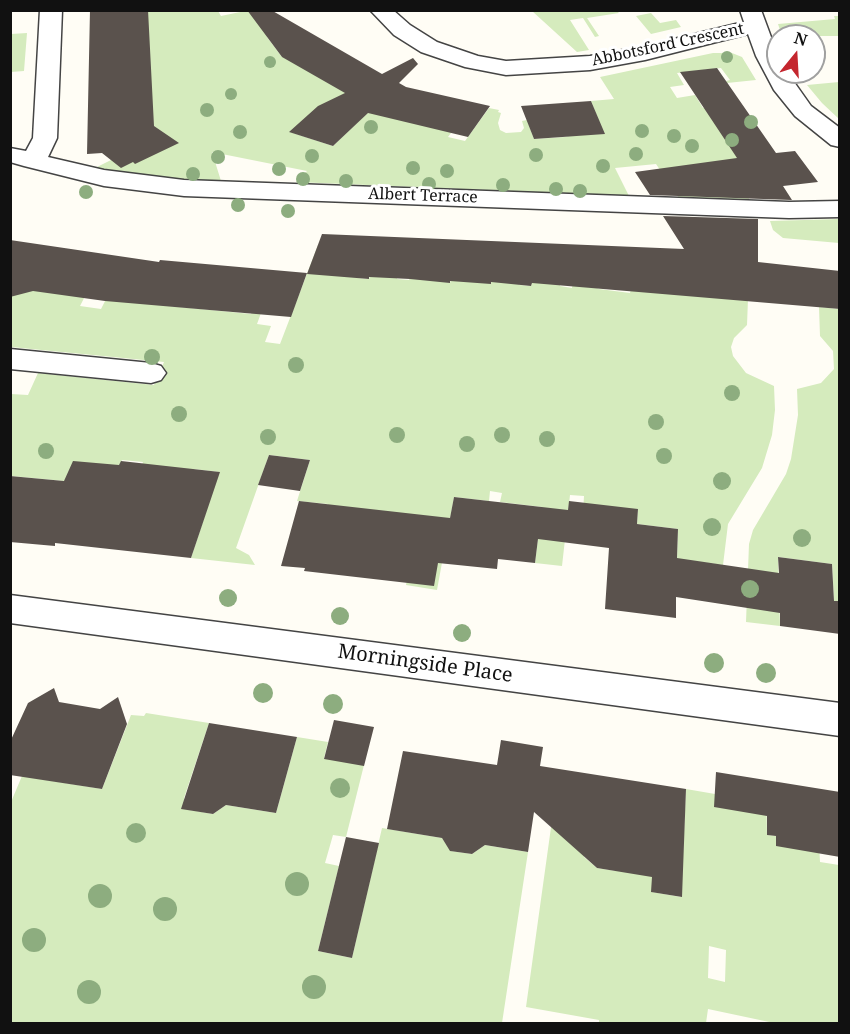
<!DOCTYPE html>
<style>
body{margin:0}
#map{position:relative;width:850px;height:1034px;overflow:hidden;background:#fffdf5;font-family:"Noto Serif",serif}
canvas{display:block}
.frame{position:absolute;inset:0;border:12px solid #111;pointer-events:none}
.north{position:absolute;left:766px;top:24px;width:60px;height:60px;box-sizing:border-box;background:#fff;border:2px solid #a0a0a0;border-radius:50%;rotate:18deg;font-size:16px;font-weight:700;line-height:24px;text-align:center;color:#111}
.north::after{content:'';display:block;margin:auto;width:21px;height:27px;background:#c4262e;clip-path:polygon(50% 0,100% 100%,50% 72%,0 100%)}
</style>
<div id="map">
<canvas width="850" height="1034"></canvas>
<div class="frame"></div>
<div class="north">N</div>
</div>
<script>
const g = document.querySelector('canvas').getContext('2d');
g.lineJoin = 'round';
function fill(path, color) {
  g.fillStyle = color;
  g.fill(path, 'evenodd');
}
function poly(rows) {
  const path = new Path2D();
  for (const r of rows) {
    path.moveTo(r[0], r[1]);
    for (let i = 2; i < r.length; i += 2) path.lineTo(r[i], r[i + 1]);
  }
  return path;
}
function strokePath(path, color, width, dash) {
  g.strokeStyle = color;
  g.lineWidth = width;
  g.lineCap = dash ? 'butt' : 'round';
  g.setLineDash(dash || []);
  g.stroke(path);
}
function label(font, color, halo, rows, align = 'center') {
  g.font = font + ' "Noto Serif",serif';
  g.lineWidth = 6;
  g.setLineDash([]);
  g.textBaseline = 'middle';
  g.strokeStyle = halo;
  g.fillStyle = color;
  for (const [text, x, y, turn = 0] of rows) {
    g.save();
    g.translate(x, y);
    g.rotate((+turn || 0) * Math.PI / 180);
    g.textAlign = isNaN(turn) ? turn : align;
    if (halo) g.strokeText(text, 0, 0);
    g.fillText(text, 0, 0);
    g.restore();
  }
}
const green = poly([
 [129,10,218,11,221,16,245,11,268,11,267,37,282,57,306,52,356,98,290,132,333,146,380,101,454,129,448,137,465,141,489,108,499,110,498,112,501,113,498,123,500,130,506,133,521,132,524,128,522,121,527,120,534,139,565,137,601,126,591,101,614,99,600,77,713,53,732,53,742,57,756,80,727,83,726,81,730,80,721,68,677,73,684,85,670,87,677,98,695,95,703,108,734,104,746,121,749,201,679,198,656,164,615,168,629,196,296,182,307,171,212,152,221,181,158,179,105,171,97,167,111,160,115,149],
 [616,10,619,13,587,18,599,36,595,37,583,18,570,20,589,50,577,52,532,11],
 [651,13,660,23,676,20,681,27,651,34,636,16],
 [834,16,839,16,839,36,782,36,778,24,835,19],
 [27,33,24,71,11,72,11,34],
 [839,82,840,82,839,119,822,103,807,85],
 [839,219,839,243,783,238,773,230,770,221],
 [318,245,334,246,358,278,369,279,372,268,400,269,397,279,409,280,413,270,450,283,453,272,491,283,493,273,521,275,519,285,531,286,534,275,561,276,560,286,572,288,573,277,599,289,630,293,633,279,748,299,747,325,734,338,731,347,733,356,746,373,774,386,775,410,772,435,762,468,728,524,723,565,677,559,678,529,637,524,638,509,583,513,584,496,570,495,562,566,535,563,542,507,500,502,502,493,490,491,489,501,454,497,437,590,406,585,417,534,323,523,328,504,297,501,310,460,269,455,236,548,249,555,255,565,191,558,219,472,194,469,183,498,139,472,143,462,122,460,108,491,64,481,11,476,11,394,28,395,38,373,154,385,164,362,11,347,10,290,103,261,80,306,101,309,125,262,140,303,251,314,252,312,261,313,257,324,271,326,265,342,280,344],
 [819,307,839,309,839,601,834,601,832,564,778,557,780,626,746,622,749,544,753,530,786,474,791,459,798,415,797,389,821,383,834,369,833,351,820,336],
 [146,713,209,723,184,798,190,810,213,814,226,805,276,813,297,737,328,742,324,758,364,765,346,837,333,835,325,863,339,866,318,951,352,958,382,828,442,838,451,851,472,854,485,845,528,852,502,1023,11,1024,11,802,22,776,102,789,131,715,144,716],
 [559,770,587,824,584,857,597,868,616,871,629,860,653,864,652,892,681,897,686,789,715,794,766,780,767,835,776,836,776,846,819,843,820,862,839,865,839,1023,813,1022,774,1023,708,1009,706,1023,599,1023,599,1020,526,1007],
 [709,946,726,950,725,982,708,978]
]);
const building = poly([
 [90,10,148,10,154,126,179,143,135,164,133,162,121,168,102,153,87,154],
 [247,10,271,10,382,74,413,58,418,64,399,83,406,87,490,106,468,137,368,113,333,146,289,132,318,106,345,93,282,57],
 [717,68,776,153,795,151,818,182,783,186,792,200,650,195,635,172,737,158,680,72],
 [591,101,605,134,534,139,521,106],
 [663,216,758,219,758,262,840,271,840,309,532,283,531,286,491,282,491,284,450,281,450,283,410,279,369,277,369,279,307,274,322,234,684,249],
 [10,240,159,262,160,260,307,273,291,317,105,301,33,291,10,297],
 [269,455,310,460,300,491,258,485],
 [73,461,119,465,121,461,220,472,191,558,55,543,55,546,10,542,10,476,64,481],
 [454,497,568,510,569,501,638,509,637,524,678,529,677,558,779,573,778,557,832,564,834,601,840,601,840,634,780,626,780,613,676,597,676,618,605,609,609,548,538,539,535,563,498,559,497,569,438,563,434,586,304,571,305,568,281,566,299,501,450,518],
 [54,688,59,702,100,709,118,697,127,724,102,789,10,775,10,742,28,703],
 [334,720,374,727,364,766,324,759],
 [209,723,297,737,276,813,226,805,213,814,181,809],
 [501,740,543,747,540,766,686,789,682,897,651,892,652,877,597,868,534,812,528,852,485,845,472,854,450,851,442,838,387,829,403,751,497,765],
 [716,772,840,792,840,857,776,846,776,836,767,835,767,816,714,807],
 [346,837,379,843,352,958,318,951]
]);
const minor = poly([
 [40,10,62,10,57,138,48,157,104,170,184,180,789,202,840,201,840,217,789,218,184,196,104,186,24,166,10,162,10,148,26,151,33,138,40,10],
 [370,10,393,10,410,25,437,42,478,56,506,61,590,56,645,46,744,22,740,10,761,10,778,56,778,72,787,72,811,106,840,128,840,147,831,145,795,116,774,90,756,56,748,34,645,60,590,70,506,75,465,67,421,52,394,35,370,10],
 [10,349,151,363,161,366,166,373,161,380,151,383,10,369,10,349],
 [10,595,840,703,840,736,10,623,10,595]
]);
const trees = [
 [727,57,6],
 [270,62,6],
 [231,94,6],
 [207,110,7],
 [751,122,7],
 [371,127,7],
 [642,131,7],
 [240,132,7],
 [674,136,7],
 [732,140,7],
 [692,146,7],
 [636,154,7],
 [536,155,7],
 [312,156,7],
 [218,157,7],
 [603,166,7],
 [413,168,7],
 [279,169,7],
 [447,171,7],
 [193,174,7],
 [303,179,7],
 [346,181,7],
 [429,184,7],
 [503,185,7],
 [556,189,7],
 [580,191,7],
 [86,192,7],
 [238,205,7],
 [288,211,7],
 [152,357,8],
 [296,365,8],
 [732,393,8],
 [179,414,8],
 [656,422,8],
 [397,435,8],
 [502,435,8],
 [268,437,8],
 [547,439,8],
 [467,444,8],
 [46,451,8],
 [664,456,8],
 [722,481,9],
 [712,527,9],
 [802,538,9],
 [750,589,9],
 [228,598,9],
 [340,616,9],
 [462,633,9],
 [714,663,10],
 [766,673,10],
 [263,693,10],
 [333,704,10],
 [340,788,10],
 [136,833,10],
 [297,884,12],
 [100,896,12],
 [165,909,12],
 [34,940,12],
 [314,987,12],
 [89,992,12]
];
const farStreetnames = [
 ["Abbotsford Crescent",668,45,-12],
 ["Albert Terrace",423,196,2]
];
const streetNames = [
 ["Morningside Place",425,664,8]
];
fill(green, '#d5ebbd');
fill(building, '#5a524d');
strokePath(minor, '#444', 3);
fill(minor, '#fff');
g.fillStyle = '#8dad7f';
for (const [x, y, r] of trees) {
  g.beginPath();
  g.arc(x, y, r, 0, 2 * Math.PI);
  g.fill();
}
label('16px', '#111', '#fff', farStreetnames);
label('20px', '#111', '#fff', streetNames);
</script>
